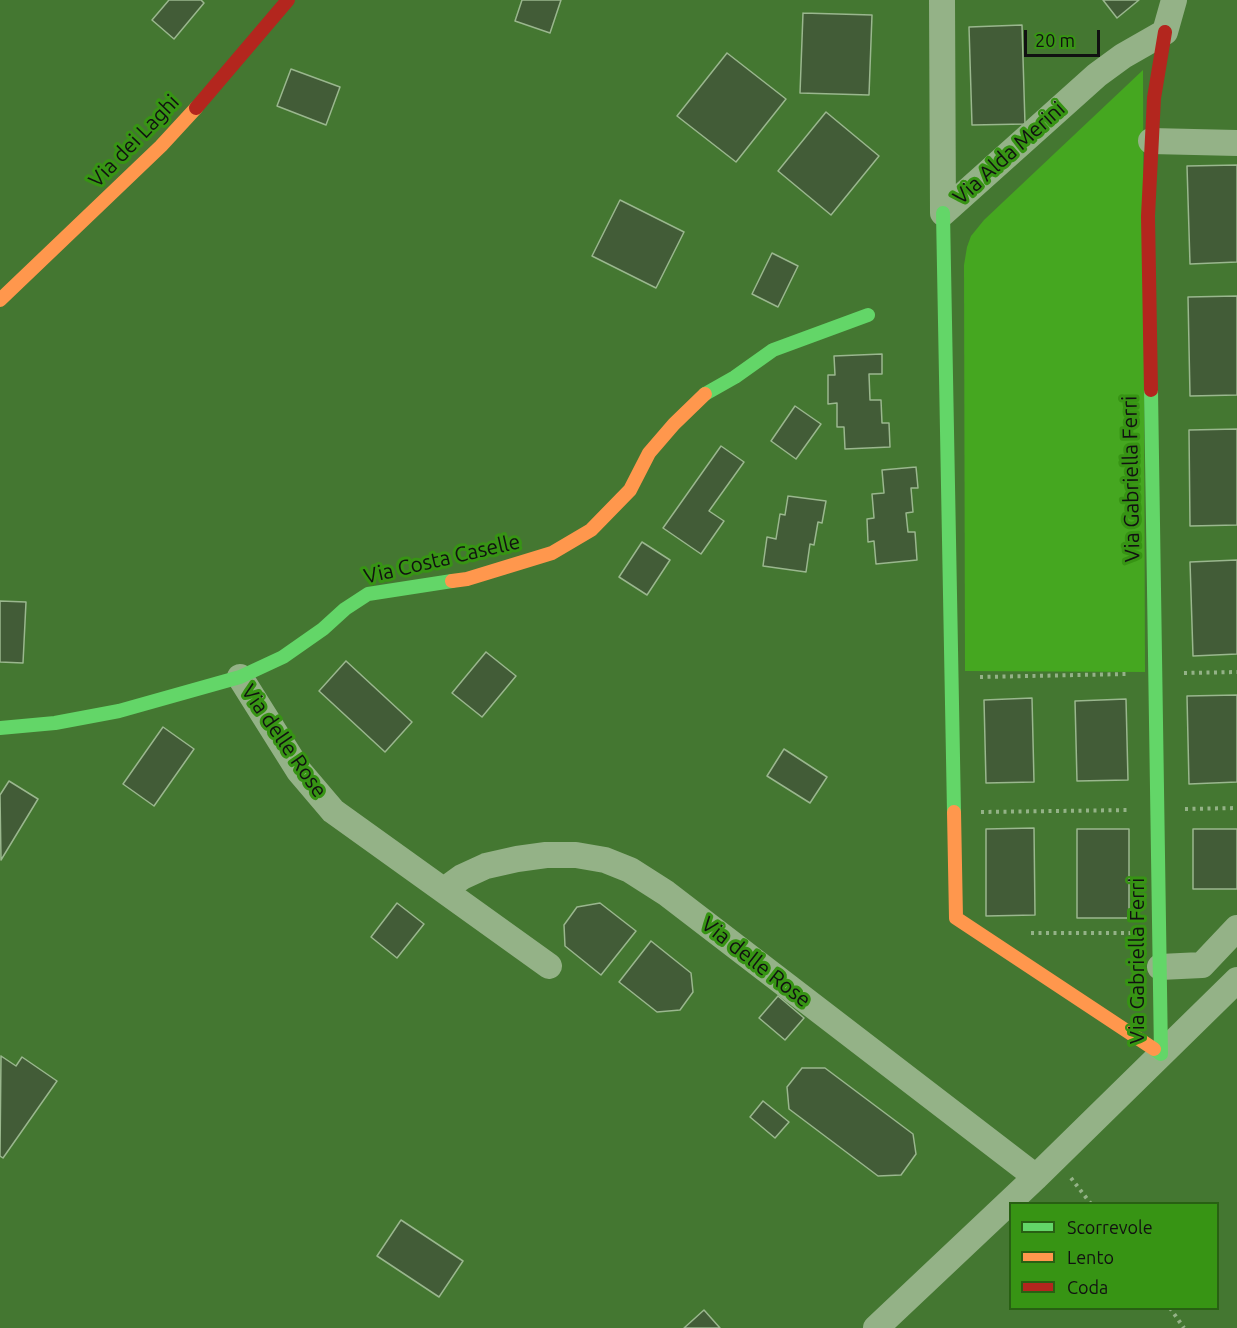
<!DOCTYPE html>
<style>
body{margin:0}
#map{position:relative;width:1237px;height:1328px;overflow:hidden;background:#447731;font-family:Ubuntu,sans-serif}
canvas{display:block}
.legend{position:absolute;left:1009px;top:1202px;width:210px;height:108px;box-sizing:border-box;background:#379414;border:2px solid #286013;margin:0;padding:8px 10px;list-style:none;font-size:18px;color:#111}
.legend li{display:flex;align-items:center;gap:12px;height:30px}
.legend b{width:30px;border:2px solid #286013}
.scale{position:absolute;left:1024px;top:30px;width:76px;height:27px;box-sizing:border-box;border:3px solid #111;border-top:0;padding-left:8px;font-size:18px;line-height:21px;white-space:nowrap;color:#111;-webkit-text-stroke:4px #379414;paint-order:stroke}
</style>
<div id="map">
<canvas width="1237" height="1328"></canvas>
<ul class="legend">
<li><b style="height:8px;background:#63d668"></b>Scorrevole</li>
<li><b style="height:8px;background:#ff974d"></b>Lento</li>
<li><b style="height:8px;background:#b3261e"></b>Coda</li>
</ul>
<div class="scale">20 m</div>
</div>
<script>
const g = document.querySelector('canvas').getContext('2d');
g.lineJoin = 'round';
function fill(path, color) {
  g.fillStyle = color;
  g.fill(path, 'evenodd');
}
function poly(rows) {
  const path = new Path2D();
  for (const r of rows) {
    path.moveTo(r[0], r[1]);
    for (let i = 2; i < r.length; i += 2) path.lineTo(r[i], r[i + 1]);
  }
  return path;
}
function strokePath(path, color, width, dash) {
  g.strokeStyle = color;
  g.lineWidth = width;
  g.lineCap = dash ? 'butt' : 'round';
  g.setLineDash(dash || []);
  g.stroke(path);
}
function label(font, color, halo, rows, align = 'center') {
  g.font = font + ' Ubuntu,sans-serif';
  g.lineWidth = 6;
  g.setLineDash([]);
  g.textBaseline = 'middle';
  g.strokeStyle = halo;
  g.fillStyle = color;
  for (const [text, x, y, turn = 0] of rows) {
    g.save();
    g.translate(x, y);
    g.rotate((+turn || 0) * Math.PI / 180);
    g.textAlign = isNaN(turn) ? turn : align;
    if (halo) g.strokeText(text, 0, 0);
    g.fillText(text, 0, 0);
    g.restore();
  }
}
const green = poly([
 [1143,70,1145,672,965,671,964,265,967,247,971,236,984,220]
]);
const building = poly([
 [169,0,201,0,204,3,174,39,152,20,169,0],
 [522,0,561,0,550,33,515,21,522,0],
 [1103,0,1139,0,1117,18,1103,0],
 [803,13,872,15,869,95,800,93,803,13],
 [1022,25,1025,124,972,125,969,27,1022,25],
 [727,53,786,99,736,162,677,116,727,53],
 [291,69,340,87,326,125,277,106,291,69],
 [826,112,879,156,831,215,778,171,826,112],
 [1237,165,1237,262,1190,264,1187,166,1237,165],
 [620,200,684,232,656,288,592,256,620,200],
 [772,253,798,266,778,307,752,294,772,253],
 [1237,296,1237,395,1190,396,1188,297,1237,296],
 [882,354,882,374,869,374,870,400,881,400,882,423,889,423,890,447,845,449,844,427,837,427,837,403,828,404,828,375,835,375,834,356,882,354],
 [795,406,821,424,796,459,771,441,795,406],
 [1237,429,1237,525,1190,526,1189,430,1237,429],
 [721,446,744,462,709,511,724,521,701,554,663,528,721,446],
 [916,467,918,488,911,488,913,512,906,513,908,532,915,532,917,560,876,564,874,541,868,542,867,519,874,518,872,494,884,493,882,470,916,467],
 [788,496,826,501,822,523,818,522,814,545,810,544,806,572,763,566,767,537,776,539,780,514,785,515,788,496],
 [642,542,670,560,647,595,619,577,642,542],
 [1237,560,1237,654,1193,656,1190,562,1237,560],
 [0,601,26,602,23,663,0,662,0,601],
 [486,652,516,676,482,717,452,693,486,652],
 [346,661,412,722,385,752,319,691,346,661],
 [1237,695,1237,782,1189,784,1187,696,1237,695],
 [1032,698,1034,782,986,783,984,700,1032,698],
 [1126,699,1128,780,1077,781,1075,701,1126,699],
 [163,727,194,749,154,806,123,784,163,727],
 [784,749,827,777,810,803,767,776,784,749],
 [9,781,38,799,1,860,0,795,9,781],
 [1034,828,1035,915,986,916,986,829,1034,828],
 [1077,829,1129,829,1129,918,1077,918,1077,829],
 [1193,829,1237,829,1237,889,1193,889,1193,829],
 [397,903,424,924,397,958,371,937,397,903],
 [600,903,636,931,601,975,565,946,564,925,577,907,600,903],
 [651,941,691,973,693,992,680,1010,657,1012,619,982,651,941],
 [778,996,804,1018,785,1040,759,1018,778,996],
 [1,1056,16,1066,22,1057,57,1081,3,1158,0,1156,1,1056],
 [802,1068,825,1068,913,1134,916,1154,901,1175,878,1176,789,1109,787,1087,802,1068],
 [763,1101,789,1122,775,1138,750,1117,763,1101],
 [401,1220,463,1261,439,1297,377,1256,401,1220],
 [704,1310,720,1328,684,1328,704,1310]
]);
const path = poly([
 [1184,673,1237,672],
 [980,677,1128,674],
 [1185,809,1237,808],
 [981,812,1130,810],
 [1031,933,1132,933],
 [1071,1178,1091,1204],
 [1170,1308,1184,1328]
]);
const street = poly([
 [942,0,943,213,1097,75,1123,56,1165,32,1174,0],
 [1151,141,1237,143],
 [240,677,299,771,333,811,549,966],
 [444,890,462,877,486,866,517,859,546,855,576,855,605,860,630,870,666,893,1036,1177],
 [1160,967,1202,965,1237,928],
 [876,1328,1036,1177,1237,980]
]);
const fast = poly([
 [943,213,954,812],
 [1151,390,1161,1054,1154,1049],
 [705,394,735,377,773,350,868,315],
 [0,728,55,723,119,711,240,677,283,657,323,629,345,609,368,594,452,581]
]);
const slow = poly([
 [0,300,161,146,196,108],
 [452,581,467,579,552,553,591,530,630,490,649,453,674,424,705,394],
 [954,812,956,918,1154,1049]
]);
const jam = poly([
 [196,108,288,0],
 [1151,390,1148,216,1154,98,1165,32]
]);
const streetNames = [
 ["Via dei Laghi",134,141,-46],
 ["Via Alda Merini",1009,153,-42],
 ["Via Gabriella Ferri",1131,479,-91],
 ["Via Costa Caselle",442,559,-13],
 ["Via delle Rose",284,741,55],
 ["Via Gabriella Ferri",1137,961,-90],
 ["Via delle Rose",756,962,38]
];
fill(green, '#45a720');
fill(building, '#425c37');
strokePath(building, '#9ab78e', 1.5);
strokePath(path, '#94b287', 4, [3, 4.5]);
strokePath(street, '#94b287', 26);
strokePath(fast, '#63d668', 14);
strokePath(slow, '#ff974d', 14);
strokePath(jam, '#b3261e', 14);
label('21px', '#111', '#379414', streetNames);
</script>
